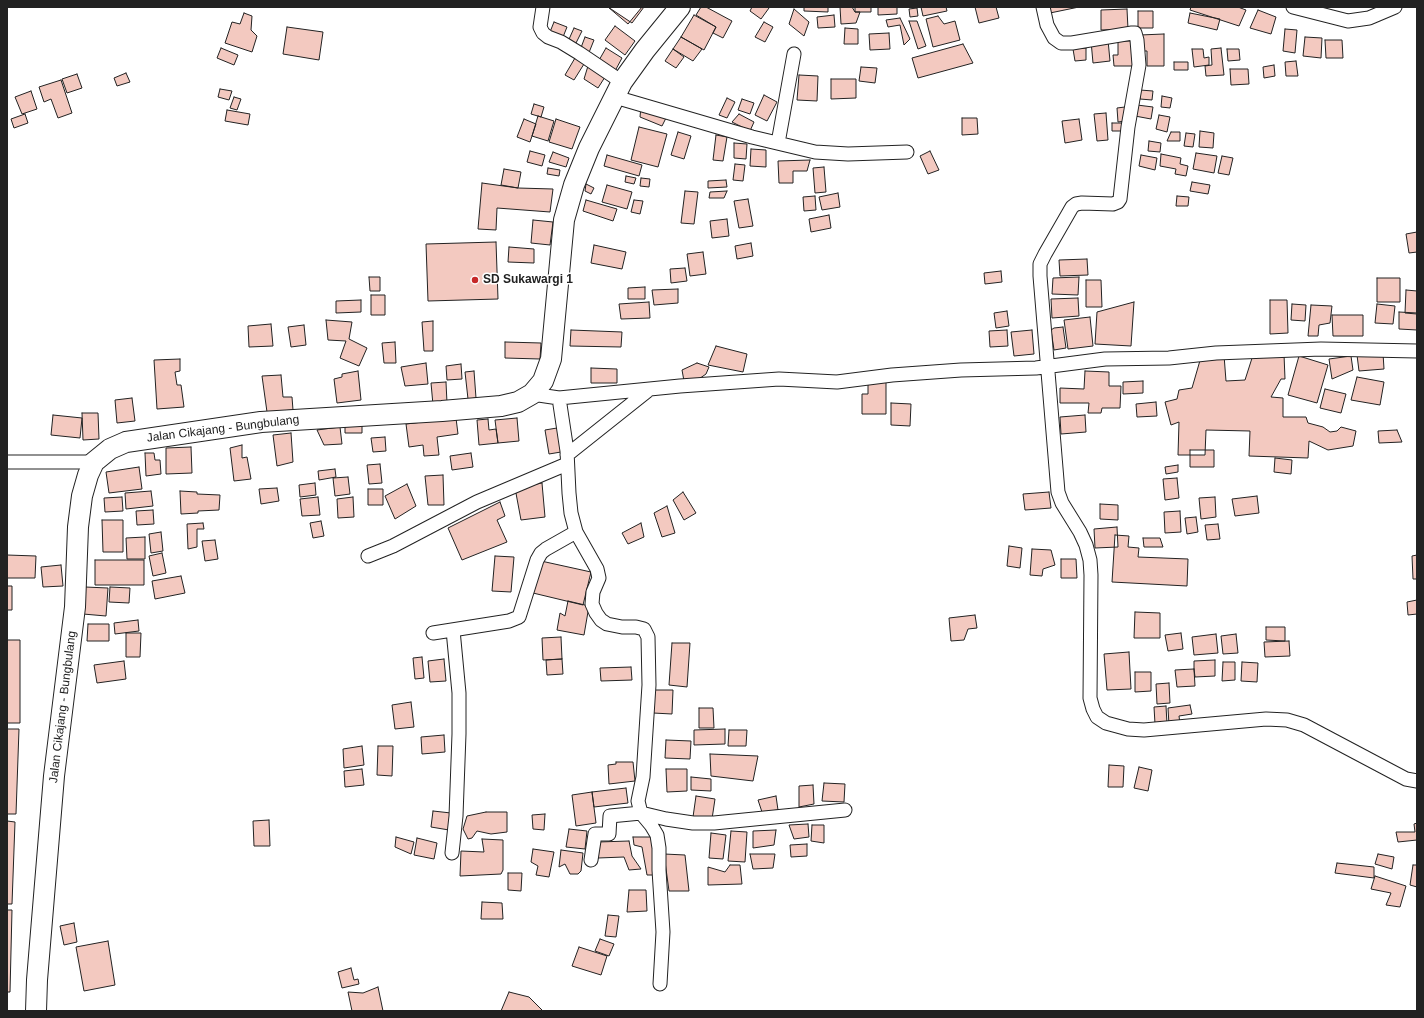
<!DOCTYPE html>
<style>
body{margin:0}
#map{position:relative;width:1424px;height:1018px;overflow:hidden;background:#fff;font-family:Arial,sans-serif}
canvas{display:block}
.frame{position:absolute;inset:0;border:8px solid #222;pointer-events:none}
</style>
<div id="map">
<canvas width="1424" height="1018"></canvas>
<div class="frame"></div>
</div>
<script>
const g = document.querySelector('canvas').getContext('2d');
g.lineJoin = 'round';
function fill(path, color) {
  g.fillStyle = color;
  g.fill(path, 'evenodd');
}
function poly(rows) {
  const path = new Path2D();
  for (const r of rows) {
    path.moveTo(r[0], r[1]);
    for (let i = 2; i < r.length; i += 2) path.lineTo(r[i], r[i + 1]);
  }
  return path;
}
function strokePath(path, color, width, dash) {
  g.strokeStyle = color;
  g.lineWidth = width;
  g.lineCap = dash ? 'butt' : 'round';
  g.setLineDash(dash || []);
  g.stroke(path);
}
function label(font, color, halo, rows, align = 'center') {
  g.font = font + ' Arial,sans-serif';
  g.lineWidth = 3;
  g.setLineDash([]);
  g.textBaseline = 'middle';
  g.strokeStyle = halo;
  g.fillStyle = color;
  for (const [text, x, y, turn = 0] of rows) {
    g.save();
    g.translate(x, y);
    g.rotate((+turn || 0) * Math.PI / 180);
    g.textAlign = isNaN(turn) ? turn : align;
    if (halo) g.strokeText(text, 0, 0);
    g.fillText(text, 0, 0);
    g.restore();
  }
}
const building = poly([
 [608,7,644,7,632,23,608,7],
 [608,7,642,7,628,24,608,7],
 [701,7,706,7,732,21,723,38,713,33,716,27,696,15,701,7],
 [752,7,769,7,769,8,761,19,750,11,752,7],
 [804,7,828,7,828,12,804,11,804,7],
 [840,7,852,7,855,12,860,12,856,23,841,24,840,7],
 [855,7,871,7,871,12,855,12,855,7],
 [878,7,897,7,897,14,878,15,878,7],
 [921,7,946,7,947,11,923,16,921,7],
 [975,7,996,7,999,18,979,23,975,7],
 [1048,7,1079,7,1050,13,1048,7],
 [1191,7,1238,7,1246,10,1239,26,1190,10,1191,7],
 [917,8,918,16,910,17,909,9,917,8],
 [794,9,809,22,804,36,789,24,794,9],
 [1127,9,1128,29,1101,30,1101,10,1127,9],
 [1258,10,1276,17,1271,34,1250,28,1258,10],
 [1138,11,1153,11,1153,28,1138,28,1138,11],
 [244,13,252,16,251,30,257,36,252,52,225,43,232,22,240,24,244,13],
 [1190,13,1220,19,1217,30,1188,23,1190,13],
 [694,15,716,27,704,50,681,37,694,15],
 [834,15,835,27,818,28,817,17,834,15],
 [938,16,944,24,955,21,960,40,933,47,926,19,938,16],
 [900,18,910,39,904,45,900,25,888,27,886,20,900,18],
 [909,21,917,21,926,46,918,49,909,21],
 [554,22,567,27,561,42,548,37,554,22],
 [764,22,773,27,765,42,755,37,764,22],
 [615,26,635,41,625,55,605,40,615,26],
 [287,27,323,32,319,60,283,54,287,27],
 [574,28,582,31,575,45,566,46,574,28],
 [845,28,858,29,858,44,844,44,845,28],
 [1285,29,1297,30,1295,53,1283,51,1285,29],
 [889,33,890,49,870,50,869,34,889,33],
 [1164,34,1164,66,1147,66,1147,51,1140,51,1140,35,1164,34],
 [585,37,594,40,588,55,579,53,585,37],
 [681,37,702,49,693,61,673,49,681,37],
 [1305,37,1322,38,1321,58,1303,56,1305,37],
 [1108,40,1110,61,1093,63,1091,41,1108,40],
 [1325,40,1342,40,1343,58,1326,58,1325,40],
 [1118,41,1135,41,1135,66,1114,66,1113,55,1118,55,1118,41],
 [963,44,973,63,918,78,912,58,963,44],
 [221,48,238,55,234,65,217,58,221,48],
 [606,48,622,58,615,71,598,62,606,48],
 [1086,48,1086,60,1075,61,1073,49,1086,48],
 [1221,48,1224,75,1206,76,1205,66,1212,65,1211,49,1221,48],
 [673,49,684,57,676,68,665,61,673,49],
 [1192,49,1203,49,1204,58,1209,57,1209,65,1194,67,1192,49],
 [1227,49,1239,49,1240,60,1228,61,1227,49],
 [575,58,584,64,574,80,565,75,575,58],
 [1296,61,1298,76,1286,76,1285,62,1296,61],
 [1174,62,1188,62,1188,70,1174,70,1174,62],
 [1274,65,1275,76,1264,78,1263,67,1274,65],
 [588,66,605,77,598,88,584,79,588,66],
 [861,67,877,68,875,83,859,81,861,67],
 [1230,69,1248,69,1249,84,1231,85,1230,69],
 [126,73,130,82,117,86,114,78,126,73],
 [77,74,82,88,67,93,62,79,77,74],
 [799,75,818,76,817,101,797,100,799,75],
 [831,79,856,79,856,98,831,99,831,79],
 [61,80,72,113,58,118,51,99,44,102,39,87,61,80],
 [220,89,232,91,229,100,218,97,220,89],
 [1140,90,1153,91,1152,100,1140,99,1140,90],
 [31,91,37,109,22,114,15,97,31,91],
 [764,95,777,102,767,121,755,115,764,95],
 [1162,96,1172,98,1170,108,1161,107,1162,96],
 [234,97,241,99,237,110,230,108,234,97],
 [727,98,735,102,727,118,719,115,727,98],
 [742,99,754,103,750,114,738,110,742,99],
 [534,104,544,107,541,117,531,114,534,104],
 [1137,105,1153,107,1151,119,1135,116,1137,105],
 [641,106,667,116,662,126,640,117,641,106],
 [1125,107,1125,121,1118,122,1117,108,1125,107],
 [227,110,250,114,248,125,225,121,227,110],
 [1106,113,1108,140,1097,141,1094,114,1106,113],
 [25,114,28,123,14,128,11,119,25,114],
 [739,114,754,122,750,131,732,122,739,114],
 [1159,115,1170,117,1167,132,1156,129,1159,115],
 [538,116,554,121,548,141,532,136,538,116],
 [962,118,977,118,978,134,962,135,962,118],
 [524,119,536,124,530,142,517,137,524,119],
 [556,119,580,127,572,149,549,142,556,119],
 [1079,119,1082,140,1065,143,1062,121,1079,119],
 [1112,123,1125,123,1125,131,1112,131,1112,123],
 [639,127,667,134,658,167,631,160,639,127],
 [1200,131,1214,133,1213,148,1199,147,1200,131],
 [678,132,691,136,684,159,671,155,678,132],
 [1171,132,1180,132,1180,141,1167,141,1171,132],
 [1186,133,1195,134,1193,147,1184,146,1186,133],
 [716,135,727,137,723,161,713,160,716,135],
 [1149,141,1161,143,1160,152,1148,151,1149,141],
 [734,143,747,144,746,159,734,158,734,143],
 [751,149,766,150,766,167,750,166,751,149],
 [530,151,545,155,542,166,527,162,530,151],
 [930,151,939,170,928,174,920,156,930,151],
 [553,152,569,158,566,167,549,162,553,152],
 [1196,153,1217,156,1214,173,1193,169,1196,153],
 [1161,154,1181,158,1180,164,1188,166,1186,176,1175,174,1176,169,1160,166,1161,154],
 [607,155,642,165,639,176,604,166,607,155],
 [1141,155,1157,158,1155,170,1139,166,1141,155],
 [1222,156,1233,158,1229,175,1218,173,1222,156],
 [810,160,807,171,793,171,793,183,779,183,778,161,810,160],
 [735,164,745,165,743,181,733,180,735,164],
 [824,167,826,192,815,193,813,168,824,167],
 [548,168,560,170,559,176,547,174,548,168],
 [504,169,521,172,518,188,501,185,504,169],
 [626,176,636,178,634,184,625,182,626,176],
 [641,178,650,179,649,187,640,186,641,178],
 [726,180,727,187,708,188,708,181,726,180],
 [1192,182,1210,185,1208,194,1190,191,1192,182],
 [482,183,518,188,553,189,550,212,497,208,496,230,478,229,482,183],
 [586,184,594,188,591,194,585,191,586,184],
 [607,185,632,192,627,209,602,202,607,185],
 [685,191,698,192,694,224,681,223,685,191],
 [727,191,724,198,709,198,710,192,727,191],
 [838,193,840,207,822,210,819,197,838,193],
 [815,196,816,210,804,211,803,197,815,196],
 [1177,196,1189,197,1188,206,1176,206,1177,196],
 [748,199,753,226,739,228,734,201,748,199],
 [586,200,617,209,613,221,583,211,586,200],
 [634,200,643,201,640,214,631,212,634,200],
 [829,215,831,228,811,232,809,219,829,215],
 [727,219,729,236,712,238,710,221,727,219],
 [533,220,553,222,550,245,531,243,533,220],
 [1417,232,1417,252,1409,253,1406,234,1417,232],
 [496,242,498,299,428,301,426,244,496,242],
 [751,243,753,256,737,259,735,246,751,243],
 [594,245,626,252,622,269,591,263,594,245],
 [509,247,534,249,534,263,508,262,509,247],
 [703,252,706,274,690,276,687,254,703,252],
 [1087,259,1088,275,1060,276,1059,260,1087,259],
 [685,268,687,281,671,283,670,269,685,268],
 [1001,271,1002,282,985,284,984,273,1001,271],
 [369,277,380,277,380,291,370,291,369,277],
 [1079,277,1078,295,1052,294,1053,278,1079,277],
 [1377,278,1400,278,1400,302,1377,302,1377,278],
 [1086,280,1101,280,1102,307,1086,307,1086,280],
 [645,287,645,299,628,299,628,288,645,287],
 [678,289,678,303,654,305,652,290,678,289],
 [1406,290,1417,291,1417,314,1405,313,1406,290],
 [371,295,385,295,385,315,371,315,371,295],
 [1078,298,1079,316,1052,318,1051,299,1078,298],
 [361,300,361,312,336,313,336,301,361,300],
 [1270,300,1287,300,1288,333,1270,334,1270,300],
 [649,302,650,318,621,319,619,304,649,302],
 [1134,302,1131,346,1095,344,1097,312,1134,302],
 [1292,304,1306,305,1305,321,1291,320,1292,304],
 [1377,304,1395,306,1393,324,1375,323,1377,304],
 [1311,305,1332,306,1330,323,1319,325,1318,336,1308,336,1311,305],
 [1007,311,1009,326,996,328,994,313,1007,311],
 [1399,312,1417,313,1417,330,1399,329,1399,312],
 [1332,315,1363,315,1363,336,1333,336,1332,315],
 [1090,317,1093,346,1068,349,1064,320,1090,317],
 [326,320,352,322,349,339,367,348,359,366,340,358,346,341,328,340,326,320],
 [433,321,433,351,424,351,422,322,433,321],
 [271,324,273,346,249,347,248,326,271,324],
 [304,325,306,345,291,347,288,327,304,325],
 [1063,327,1066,348,1054,350,1051,330,1054,328,1063,327],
 [571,330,622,332,621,347,570,346,571,330],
 [1007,330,1008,346,990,347,989,331,1007,330],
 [1032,330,1034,354,1014,356,1011,332,1032,330],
 [395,342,396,363,384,363,382,343,395,342],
 [505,342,541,343,540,359,505,358,505,342],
 [716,346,747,354,743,372,708,365,716,346],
 [1383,353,1384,369,1359,371,1357,355,1383,353],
 [1284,354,1285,379,1281,379,1271,397,1283,398,1283,417,1306,417,1308,423,1323,427,1330,432,1337,431,1341,427,1356,431,1353,446,1328,450,1309,441,1308,458,1249,456,1250,431,1206,430,1205,455,1178,455,1179,422,1171,425,1165,402,1177,399,1179,390,1192,388,1201,357,1224,355,1226,381,1245,380,1253,355,1284,354],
 [1299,356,1328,365,1317,403,1288,395,1299,356],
 [1351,356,1353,370,1332,379,1329,359,1351,356],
 [180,359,180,371,175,372,177,385,181,385,184,407,157,409,154,360,180,359],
 [426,363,428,384,405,386,401,367,426,363],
 [697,363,709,367,706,374,696,381,684,381,682,370,697,363],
 [461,364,462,379,447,380,446,366,461,364],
 [591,368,617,369,617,383,591,383,591,368],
 [358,371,361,400,337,403,334,379,342,377,342,374,358,371],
 [474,371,476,398,468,399,465,372,474,371],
 [1085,371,1109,372,1109,386,1121,386,1120,408,1102,408,1101,413,1088,413,1089,403,1060,403,1060,388,1084,389,1085,371],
 [281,375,283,397,292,397,293,410,267,412,262,376,281,375],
 [1357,377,1384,382,1380,405,1351,400,1357,377],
 [868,381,886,381,886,414,862,414,862,394,868,394,868,381],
 [1143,381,1143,393,1123,394,1123,382,1143,381],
 [446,382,447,403,433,405,431,383,446,382],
 [1325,389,1346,394,1341,413,1320,408,1325,389],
 [132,398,135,421,117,423,115,400,132,398],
 [1156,402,1157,416,1137,417,1136,404,1156,402],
 [891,403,911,404,910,426,891,425,891,403],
 [82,413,98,413,99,439,83,440,82,413],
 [53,415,82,418,80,438,51,435,53,415],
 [1085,415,1086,432,1061,434,1060,417,1085,415],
 [456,418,458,434,437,437,439,455,424,456,423,445,409,447,406,424,456,418],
 [517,418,519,441,498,443,495,420,517,418],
 [488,419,489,430,496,429,498,443,479,445,477,420,488,419],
 [345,421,362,421,362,433,345,433,345,421],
 [340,427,342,444,324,445,317,430,340,427],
 [563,427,567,451,549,454,545,430,563,427],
 [1397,430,1402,442,1379,443,1378,431,1397,430],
 [291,433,293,462,277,466,273,435,291,433],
 [385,437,386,451,373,452,371,438,385,437],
 [242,445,242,458,247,457,251,479,234,481,230,448,242,445],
 [191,447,192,473,166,474,166,448,191,447],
 [1190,450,1214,450,1214,467,1190,467,1190,450],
 [145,453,154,453,155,460,160,460,161,474,146,476,145,453],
 [471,453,473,467,452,470,450,456,471,453],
 [1275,458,1292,460,1291,474,1274,472,1275,458],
 [380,464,382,483,369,484,367,465,380,464],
 [1178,465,1178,472,1166,474,1165,467,1178,465],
 [139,467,142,489,109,493,106,472,139,467],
 [335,469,336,477,319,480,318,471,335,469],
 [443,475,444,505,428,505,425,476,443,475],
 [348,477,350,494,335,496,333,478,348,477],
 [1177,478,1179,498,1165,500,1163,479,1177,478],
 [315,483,316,495,300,497,299,485,315,483],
 [542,483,545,517,521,520,515,488,542,483],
 [407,484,416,506,395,519,385,496,407,484],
 [277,488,279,501,261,504,259,489,277,488],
 [368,489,383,489,383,505,368,505,368,489],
 [151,491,153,506,126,509,125,493,151,491],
 [180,491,197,492,197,494,220,495,219,510,198,511,198,513,181,514,180,491],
 [683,492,696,513,684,520,673,500,683,492],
 [1049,492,1051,508,1025,510,1023,494,1049,492],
 [1257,496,1259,513,1235,516,1232,499,1257,496],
 [122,497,123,511,105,512,104,498,122,497],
 [318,497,320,515,302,516,300,499,318,497],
 [353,497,354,517,338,518,337,499,353,497],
 [1215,497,1216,517,1201,519,1199,498,1215,497],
 [500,502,505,516,497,520,507,542,462,560,448,528,500,502],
 [1100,504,1118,505,1118,520,1100,519,1100,504],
 [667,506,675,533,662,537,654,513,667,506],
 [153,510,154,524,137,525,136,511,153,510],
 [1180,511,1181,532,1165,533,1164,512,1180,511],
 [1196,517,1198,532,1187,534,1185,518,1196,517],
 [102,520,123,520,123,552,103,552,102,520],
 [321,521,324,536,313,538,310,523,321,521],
 [203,523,204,529,197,529,197,547,188,549,187,524,203,523],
 [641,523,644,537,628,544,622,533,641,523],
 [1218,524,1220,539,1207,540,1205,525,1218,524],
 [1117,527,1118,547,1095,548,1094,529,1117,527],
 [161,532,163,551,151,553,149,534,161,532],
 [1115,535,1129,536,1128,547,1139,548,1138,557,1188,559,1187,586,1112,582,1115,535],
 [145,537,145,559,127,559,126,538,145,537],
 [1143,538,1160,538,1163,547,1144,547,1143,538],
 [215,540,218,559,205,561,202,541,215,540],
 [1009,546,1022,548,1020,568,1007,566,1009,546],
 [1032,549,1051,550,1055,565,1043,569,1042,576,1030,575,1032,549],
 [162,553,166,573,153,576,149,556,162,553],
 [7,555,36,556,35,578,7,578,7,555],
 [1417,555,1417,579,1413,579,1412,556,1417,555],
 [495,556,514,557,511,592,492,591,495,556],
 [1061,559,1076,559,1077,578,1061,578,1061,559],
 [95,560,144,560,144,585,95,585,95,560],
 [541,561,591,572,583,605,533,593,541,561],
 [61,565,63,586,43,587,41,567,61,565],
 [181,576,185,593,155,599,152,581,181,576],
 [7,586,12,586,12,610,7,610,7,586],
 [85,587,108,588,106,616,83,614,85,587],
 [110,587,130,588,129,603,109,602,110,587],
 [1417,600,1417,614,1408,615,1407,602,1417,600],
 [568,601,589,606,584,635,557,630,560,613,565,616,568,601],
 [1135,612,1160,613,1160,638,1134,638,1135,612],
 [975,615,977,628,968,629,964,640,951,641,949,618,975,615],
 [138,620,139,631,115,634,114,623,138,620],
 [88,624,109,624,109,641,87,641,88,624],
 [1266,627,1285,627,1285,641,1266,640,1266,627],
 [126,633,141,633,140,657,126,657,126,633],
 [1181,633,1183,649,1168,651,1165,635,1181,633],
 [1216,634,1218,653,1194,655,1192,637,1216,634],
 [1236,634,1238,653,1223,654,1221,636,1236,634],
 [561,637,562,659,543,660,542,638,561,637],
 [7,640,20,640,20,723,7,723,7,640],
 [1289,641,1290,656,1265,657,1264,642,1289,641],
 [672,643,690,643,687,687,669,685,672,643],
 [1129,652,1131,689,1107,690,1104,654,1129,652],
 [422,657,424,678,415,679,413,658,422,657],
 [444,659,446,681,430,682,428,661,444,659],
 [562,659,563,674,547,675,546,660,562,659],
 [1215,660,1215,676,1195,677,1194,669,1194,661,1215,660],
 [124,661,126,679,97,683,94,665,124,661],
 [1223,662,1235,662,1235,680,1222,681,1223,662],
 [1242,662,1258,663,1257,682,1241,681,1242,662],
 [631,667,632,680,601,681,600,668,631,667],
 [1194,669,1195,686,1177,687,1175,670,1194,669],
 [1135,672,1151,672,1151,691,1135,692,1135,672],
 [1169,683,1170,703,1157,704,1156,684,1169,683],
 [653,690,673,690,672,714,653,713,653,690],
 [411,702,414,727,395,729,392,705,411,702],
 [1190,705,1192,714,1179,716,1180,724,1169,725,1168,708,1190,705],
 [1166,706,1167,724,1155,724,1154,707,1166,706],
 [699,708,713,708,714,728,699,728,699,708],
 [7,729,19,729,16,814,7,814,7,729],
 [725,729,725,744,694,745,694,730,725,729],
 [729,730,747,730,746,746,728,746,729,730],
 [444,735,445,752,422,754,421,737,444,735],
 [666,740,691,741,690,759,665,758,666,740],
 [362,746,364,765,344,768,343,749,362,746],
 [378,746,393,746,392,776,377,775,378,746],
 [710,754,758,756,753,781,711,776,710,754],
 [616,762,633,762,635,781,609,784,608,765,616,764,616,762],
 [1109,765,1124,766,1123,787,1108,787,1109,765],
 [1139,767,1152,770,1148,791,1134,788,1139,767],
 [362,769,364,785,345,787,344,771,362,769],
 [666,769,687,769,687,791,667,792,666,769],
 [691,777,711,779,711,791,691,790,691,777],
 [824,783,845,784,844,802,822,801,824,783],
 [813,785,814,804,799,807,799,786,813,785],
 [626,788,628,803,594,807,592,792,626,788],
 [592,792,596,823,576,826,572,795,592,792],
 [696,796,715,799,712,819,693,817,696,796],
 [776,796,778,810,762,812,758,800,776,796],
 [433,811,451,813,449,830,431,827,433,811],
 [486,812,507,812,507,832,491,834,477,831,472,838,468,839,463,829,467,816,486,812],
 [545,814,544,830,533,829,532,815,545,814],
 [269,820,270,846,254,846,253,821,269,820],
 [7,821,15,822,12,904,7,904,7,821],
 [1417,823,1417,840,1398,842,1396,832,1415,832,1414,824,1417,823],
 [808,824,809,837,794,839,789,825,808,824],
 [812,825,824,825,824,843,811,841,812,825],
 [569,829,587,831,585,849,566,847,569,829],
 [776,830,774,845,753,848,753,831,776,830],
 [731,831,747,832,745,862,728,861,731,831],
 [711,833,726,835,723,859,709,858,711,833],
 [396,837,414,842,411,854,395,847,396,837],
 [633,837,656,837,656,875,647,875,642,847,634,845,633,837],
 [417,838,437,843,434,859,414,855,417,838],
 [482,839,503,840,503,870,501,874,460,876,461,851,484,852,482,839],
 [629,841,632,856,641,869,629,870,624,857,598,858,597,850,598,842,629,841],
 [807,844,807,856,791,857,790,845,807,844],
 [533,849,554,852,549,877,536,875,538,866,531,862,533,849],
 [561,850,583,853,581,871,578,874,570,874,565,864,559,867,561,850],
 [664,854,685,855,689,891,669,891,664,854],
 [750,854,775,854,773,868,753,869,750,854],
 [1378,854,1394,857,1392,869,1375,864,1378,854],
 [1337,863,1374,867,1374,878,1335,873,1337,863],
 [730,865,740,865,742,884,708,885,708,867,725,872,730,865],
 [1413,865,1417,865,1417,887,1410,885,1413,865],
 [508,873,522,873,521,891,508,890,508,873],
 [1375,876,1406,886,1400,907,1386,905,1391,893,1371,889,1375,876],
 [629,890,646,890,647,911,627,912,629,890],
 [482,902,502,903,503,919,481,919,482,902],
 [7,910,12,910,10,992,7,992,7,910],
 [608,915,619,916,616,937,605,936,608,915],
 [74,923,77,942,64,945,60,926,74,923],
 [600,939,614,944,609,956,595,951,600,939],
 [108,941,115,985,84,991,76,947,108,941],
 [579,947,607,956,601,975,572,966,579,947],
 [351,968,354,980,358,979,359,984,342,988,338,972,351,968],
 [378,987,383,1011,352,1011,348,992,363,993,378,987],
 [509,992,529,997,543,1011,501,1011,509,992]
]);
const minor = poly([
 [543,7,540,27,543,33,548,37,561,42,579,53,622,82],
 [1043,7,1047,25,1054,38,1061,43,1072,43,1132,33,1135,33,1137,40,1139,65,1128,127,1120,199,1118,202,1113,204,1082,203,1076,204,1072,207,1045,254,1040,264,1040,276,1058,492,1062,503,1080,532,1086,545,1090,560,1091,575,1090,698,1093,709,1097,717,1106,723,1128,729,1144,730,1266,719,1287,720,1304,725,1406,779,1417,781],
 [1293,7,1348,21,1369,18,1395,7],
 [615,97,752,137,815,152,848,154,907,152],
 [778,143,794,54],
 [532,394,559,398,680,386,779,379,837,382,892,375,961,370,1036,368,1105,359,1169,358,1216,353,1321,349,1417,351],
 [559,398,567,451,569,493,571,513,576,532,597,569,599,578,593,592,592,604,596,613,601,620,607,624,622,627,636,627,644,629,648,637,649,685,643,777,638,801,641,813,651,825,657,835,659,848,659,870,663,932,660,984],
 [567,455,650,389],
 [7,462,94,462],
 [368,556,393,546,477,502,567,464],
 [433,633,509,621,519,617,537,560,541,553,546,549,576,532],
 [452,853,456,816,459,734,459,693,453,630],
 [591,860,595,834,609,834,610,816,641,813,666,819,693,823,714,823,845,810]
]);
const primary = poly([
 [36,1011,37,980,54,776,75,607,78,527,82,496,88,475,94,462,110,449,126,442,261,422,442,411,501,406,518,402,532,394,543,381,551,359,564,220,574,185,589,148,622,82,645,50,680,7]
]);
const markers = [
 [475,280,4,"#c62828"]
];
const poiNames = [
 ["SD Sukawargi 1",483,280]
];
const streetNames = [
 ["Jalan Cikajang - Bungbulang",223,429,-7],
 ["Jalan Cikajang - Bungbulang",63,707,-83]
];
fill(building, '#f3c9c0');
strokePath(building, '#222', 1);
strokePath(minor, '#222', 15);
strokePath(primary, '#222', 22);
strokePath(minor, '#fff', 13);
strokePath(primary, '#fff', 20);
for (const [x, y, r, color] of markers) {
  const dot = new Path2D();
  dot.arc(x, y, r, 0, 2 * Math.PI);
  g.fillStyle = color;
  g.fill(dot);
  strokePath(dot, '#fff', 1.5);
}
label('bold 12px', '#222', '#fff', poiNames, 'left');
label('12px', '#222', '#fff', streetNames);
</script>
